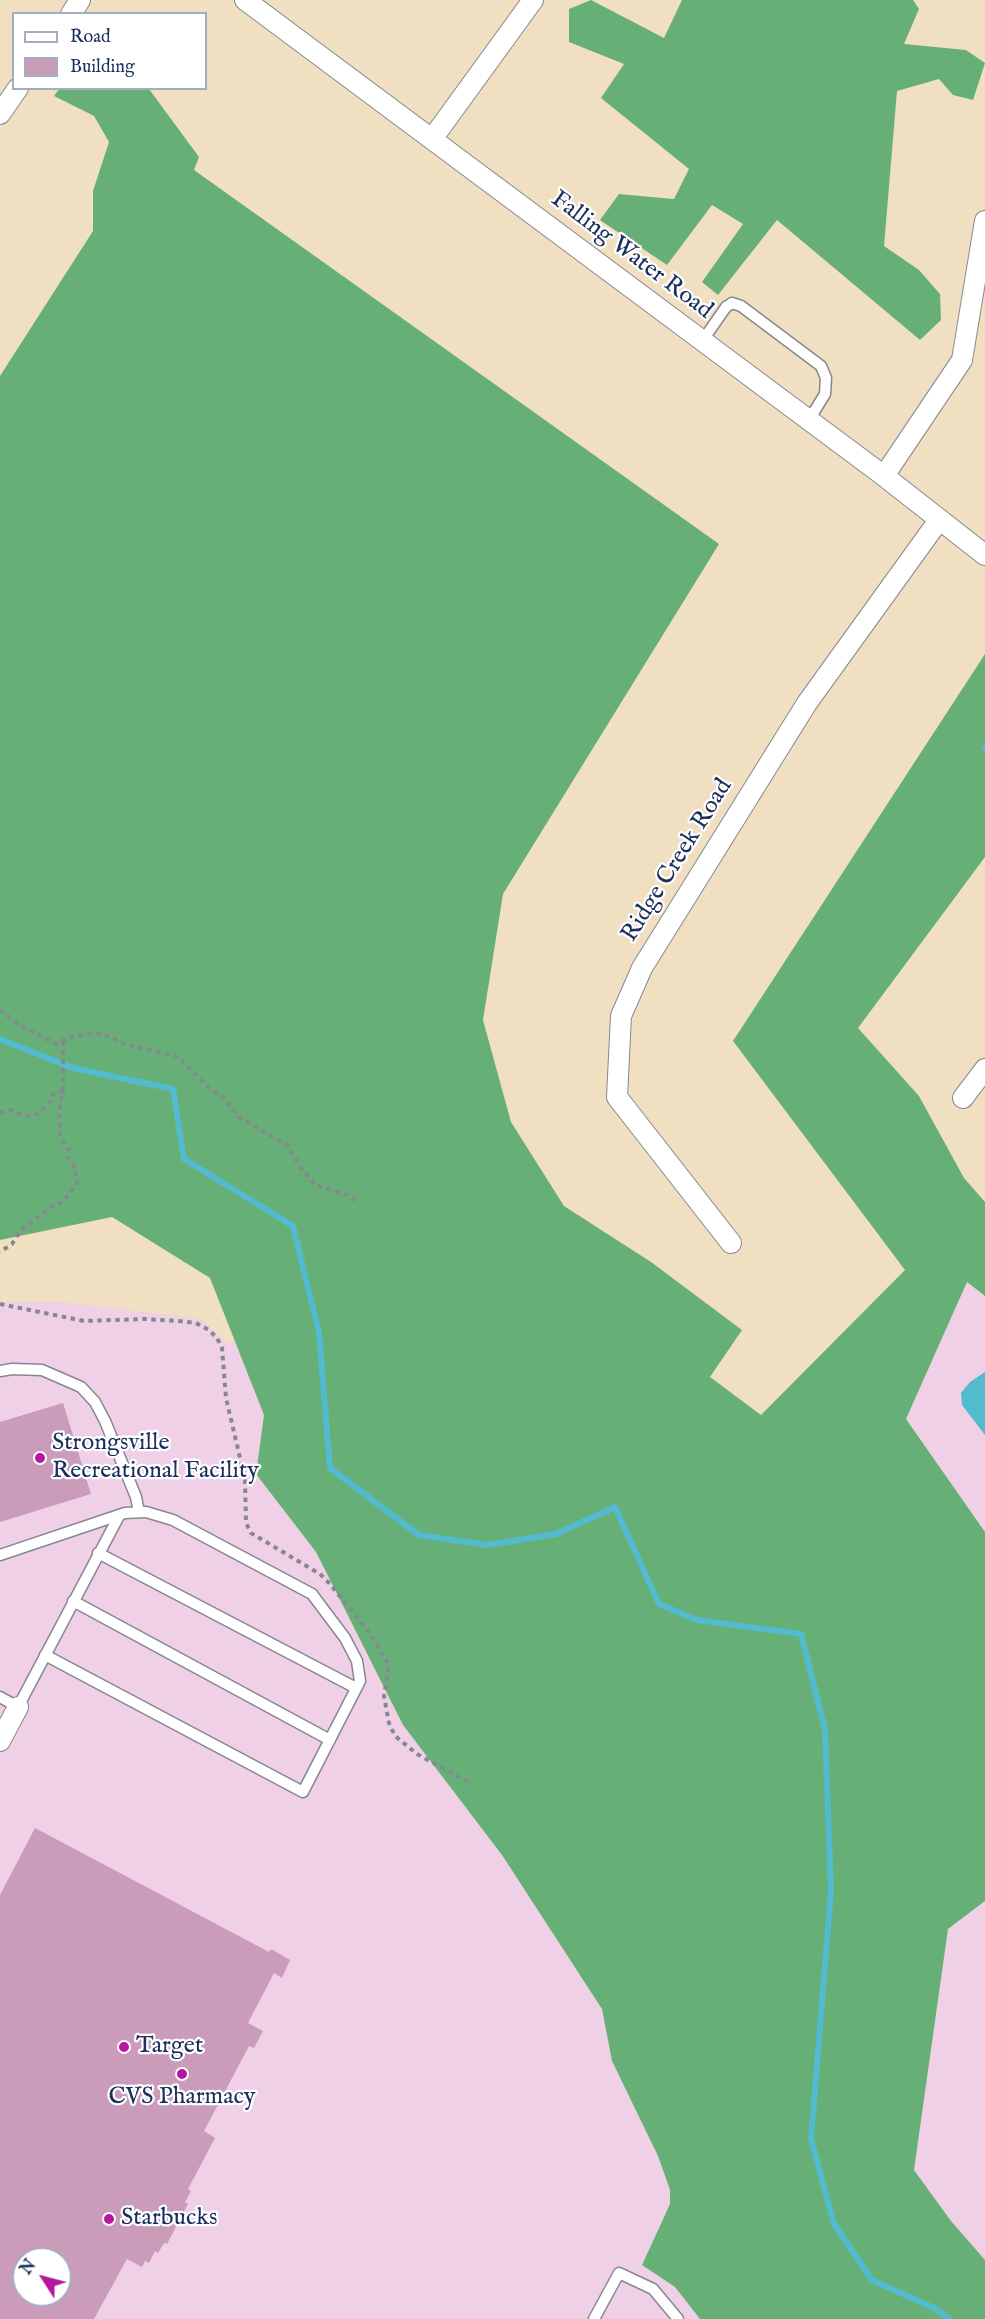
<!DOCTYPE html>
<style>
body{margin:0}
#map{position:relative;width:985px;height:2319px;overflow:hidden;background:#f0e0c1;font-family:"IM FELL English",serif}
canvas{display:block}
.legend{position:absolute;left:12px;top:12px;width:195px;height:78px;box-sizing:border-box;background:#fff;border:2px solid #a4acbf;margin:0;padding:8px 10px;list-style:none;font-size:18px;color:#1b2f5e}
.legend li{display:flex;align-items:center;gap:12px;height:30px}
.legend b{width:30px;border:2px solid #a4acbf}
.north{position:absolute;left:12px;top:2247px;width:60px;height:60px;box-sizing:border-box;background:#fff;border:2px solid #a4acbf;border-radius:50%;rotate:306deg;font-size:16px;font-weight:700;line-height:24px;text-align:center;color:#1b2f5e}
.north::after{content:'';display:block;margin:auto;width:21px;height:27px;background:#b5179e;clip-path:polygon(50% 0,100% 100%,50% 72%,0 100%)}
</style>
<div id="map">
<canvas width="985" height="2319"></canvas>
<ul class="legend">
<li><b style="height:8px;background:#fff"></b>Road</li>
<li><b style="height:16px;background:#ca9cb9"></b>Building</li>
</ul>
<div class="north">N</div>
</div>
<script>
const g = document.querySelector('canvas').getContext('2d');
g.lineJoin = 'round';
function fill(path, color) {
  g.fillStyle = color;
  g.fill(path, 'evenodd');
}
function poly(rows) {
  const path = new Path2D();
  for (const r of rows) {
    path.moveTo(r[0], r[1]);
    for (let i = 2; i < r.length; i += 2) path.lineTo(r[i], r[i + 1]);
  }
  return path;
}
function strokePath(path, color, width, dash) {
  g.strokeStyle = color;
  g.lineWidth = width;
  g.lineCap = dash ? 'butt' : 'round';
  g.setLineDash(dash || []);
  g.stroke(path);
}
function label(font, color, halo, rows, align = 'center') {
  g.font = font + ' "IM FELL English",serif';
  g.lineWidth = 4.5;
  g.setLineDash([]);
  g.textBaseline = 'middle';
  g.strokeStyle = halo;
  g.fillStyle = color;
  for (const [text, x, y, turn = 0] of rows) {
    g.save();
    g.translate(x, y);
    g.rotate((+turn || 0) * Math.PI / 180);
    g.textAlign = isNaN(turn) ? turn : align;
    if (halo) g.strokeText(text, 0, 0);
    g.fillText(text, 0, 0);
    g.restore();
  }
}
const built = poly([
 [967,1282,985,1298,985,1532,906,1419],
 [0,1302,62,1302,200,1319,230,1345,238,1332,264,1415,256,1474,316,1552,403,1725,502,1855,602,2009,612,2061,658,2156,670,2190,670,2204,642,2265,675,2287,700,2319,0,2319],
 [24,2259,60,2259,60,2295,24,2295],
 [985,1901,985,2260,951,2221,914,2170,948,1929]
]);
const forest = poly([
 [591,0,664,38,682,0,913,0,919,9,904,44,966,50,985,63,973,100,953,95,939,79,897,91,884,246,919,270,940,294,941,320,920,340,777,220,718,295,702,282,743,224,712,205,667,265,600,220,619,194,674,199,689,169,601,98,624,64,569,42,569,9],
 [59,89,149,89,199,157,194,170,719,544,503,894,483,1020,511,1122,564,1206,651,1262,742,1330,710,1377,761,1415,905,1270,733,1041,985,654,985,857,858,1028,919,1096,964,1178,985,1202,985,1296,967,1282,906,1419,985,1532,985,1901,948,1929,914,2170,951,2221,985,2260,985,2319,700,2319,675,2287,642,2265,670,2204,670,2190,658,2156,612,2061,602,2009,502,1855,403,1725,316,1552,256,1474,264,1415,210,1278,112,1217,0,1240,0,376,93,231,93,191,109,142,94,116,54,96]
]);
const water = poly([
 [985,1372,985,1435,962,1405,961,1393,970,1382]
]);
const stream = poly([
 [985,747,985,748],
 [0,1039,73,1068,173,1089,184,1159,293,1226,319,1333,330,1468,419,1535,487,1545,556,1534,615,1507,659,1604,697,1620,801,1634,825,1730,831,1891,811,2139,834,2224,872,2280,934,2308,949,2319]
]);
const building = poly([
 [63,1403,91,1494,0,1522,0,1422],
 [35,1828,269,1952,271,1949,290,1960,282,1978,274,1973,248,2023,263,2031,254,2048,249,2046,204,2131,215,2138,188,2189,191,2191,185,2202,188,2204,167,2244,164,2243,158,2253,155,2251,149,2263,145,2261,142,2267,127,2259,94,2319,0,2319,0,1895],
 [24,2259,60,2259,60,2295,24,2295]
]);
const path = poly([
 [0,1010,18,1024,56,1044,75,1035,104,1034,122,1043,178,1057,210,1089,224,1098,239,1117,288,1146,301,1168,316,1185,350,1196,356,1201],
 [63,1091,63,1041],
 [0,1113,10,1110,24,1116,38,1114,50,1102,53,1094,63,1091,59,1110,60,1137,69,1150,68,1157,76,1170,75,1177,77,1183,63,1202,51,1207,21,1230,12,1244,0,1252],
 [0,1304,84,1321,145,1319,178,1321,196,1323,209,1330,217,1338,222,1348,226,1398,245,1479,246,1523,251,1533,320,1574,329,1583,369,1632,389,1665,384,1696,389,1723,395,1736,417,1754,470,1783]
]);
const service = poly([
 [703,340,726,307,732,303,741,306,821,366,826,378,825,394,809,420],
 [0,1371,12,1369,42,1370,81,1387,95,1402,105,1421,136,1497,139,1512],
 [98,1553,356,1688],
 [0,1555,125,1513,146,1512,173,1520,312,1594,345,1638,357,1661,360,1681,303,1792,45,1655],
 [73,1601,330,1740],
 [0,1697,18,1707,119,1516],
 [594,2319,619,2273,653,2289,678,2319]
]);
const minor = poly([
 [245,0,884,476,985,555],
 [71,14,80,0],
 [0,114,18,88],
 [432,139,533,0],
 [884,476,962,360,985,221],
 [963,1098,985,1069],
 [731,1243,617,1097,621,1016,642,968,807,703,939,520],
 [0,1741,18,1707]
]);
const markers = [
 [40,1458,6,"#b5179e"],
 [124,2047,6,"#b5179e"],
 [182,2074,6,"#b5179e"],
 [109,2219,6,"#b5179e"]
];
const streetNames = [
 ["Falling Water Road",631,256,37],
 ["Ridge Creek Road",678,861,-58]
];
const poiNames = [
 ["Strongsville",52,1444],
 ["Recreational Facility",52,1472],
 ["Target",136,2047],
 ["CVS Pharmacy",182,2098,"center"],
 ["Starbucks",121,2219]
];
fill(built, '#efd0e6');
fill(forest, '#66b078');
fill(water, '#52bbcf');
strokePath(stream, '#52bbcf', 6);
fill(building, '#ca9cb9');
strokePath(service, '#868890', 13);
strokePath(minor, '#868890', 22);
strokePath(path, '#868890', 4, [4.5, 4.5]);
strokePath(service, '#fff', 10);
strokePath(minor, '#fff', 20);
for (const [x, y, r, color] of markers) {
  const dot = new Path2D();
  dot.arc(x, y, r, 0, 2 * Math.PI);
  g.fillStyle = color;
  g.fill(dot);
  strokePath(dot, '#fff', 2);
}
label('24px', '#1b2f5e', '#fff', streetNames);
label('24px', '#1b2f5e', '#fff', poiNames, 'left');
</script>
